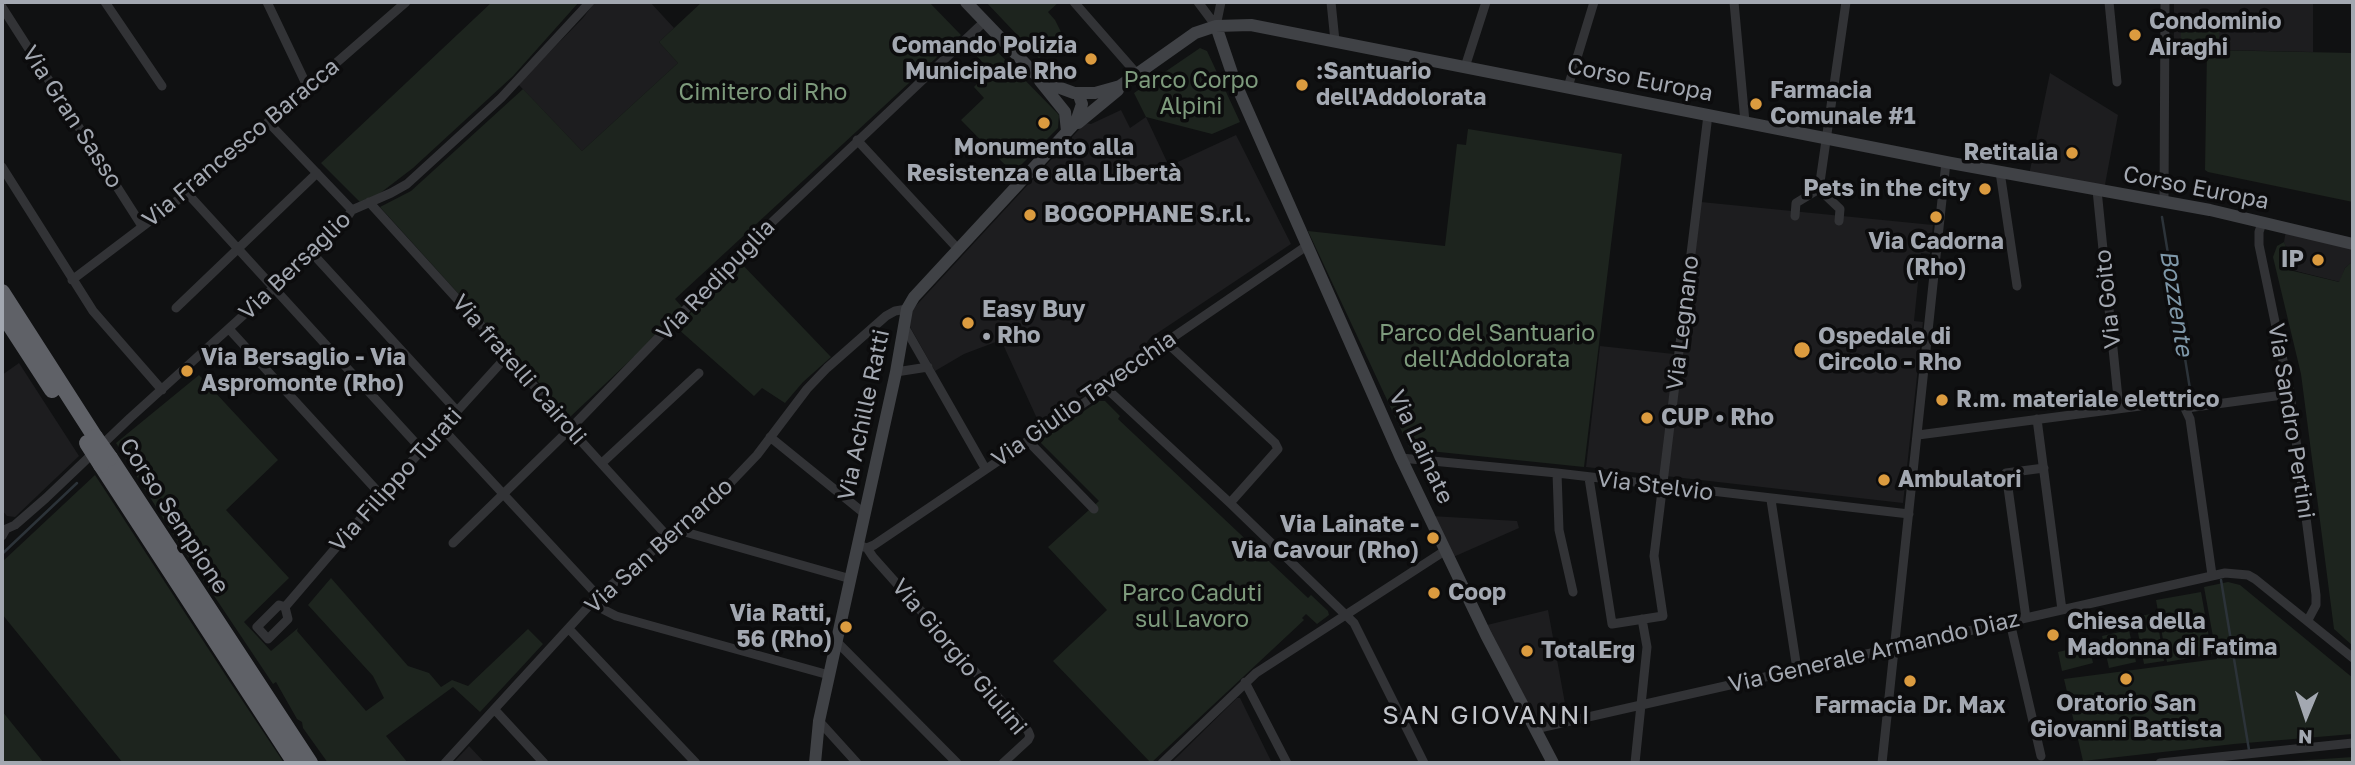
<!DOCTYPE html>
<meta charset="utf-8">
<style>
body{margin:0}
#map{position:relative;width:2355px;height:765px;overflow:hidden;background:#101112;font-family:"Golos Text",sans-serif}
canvas{display:block}
.frame{position:absolute;inset:0;border:4px solid #a3a8b1;pointer-events:none}
.north{position:absolute;left:2271px;top:681px;width:70px;height:70px;-webkit-text-stroke:5px #0c0c0d;paint-order:stroke;rotate:182deg;font-size:19px;font-weight:700;line-height:28px;text-align:center;color:#a3a8b1}
.north::after{content:'';display:block;margin:auto;width:24px;height:32px;background:#a3a8b1;clip-path:polygon(50% 0,100% 100%,50% 72%,0 100%)}
</style>
<div id="map">
<canvas width="2355" height="765"></canvas>
<div class="frame"></div>
<div class="north">N</div>
</div>
<script>
const g = document.querySelector('canvas').getContext('2d');
g.lineJoin = 'round';
function fill(path, color) {
  g.fillStyle = color;
  g.fill(path, 'evenodd');
}
function poly(rows) {
  const path = new Path2D();
  for (const r of rows) {
    path.moveTo(r[0], r[1]);
    for (let i = 2; i < r.length; i += 2) path.lineTo(r[i], r[i + 1]);
  }
  return path;
}
function strokePath(path, color, width, dash) {
  g.strokeStyle = color;
  g.lineWidth = width;
  g.lineCap = dash ? 'butt' : 'round';
  g.setLineDash(dash || []);
  g.stroke(path);
}
function label(font, color, halo, rows, align = 'center') {
  g.font = font + ' "Golos Text",sans-serif';
  g.lineWidth = 7;
  g.setLineDash([]);
  g.textBaseline = 'middle';
  g.strokeStyle = halo;
  g.fillStyle = color;
  for (const [text, x, y, turn = 0] of rows) {
    g.save();
    g.translate(x, y);
    g.rotate((+turn || 0) * Math.PI / 180);
    g.textAlign = isNaN(turn) ? turn : align;
    if (halo) g.strokeText(text, 0, 0);
    g.fillText(text, 0, 0);
    g.restore();
  }
}
const built = poly([
 [595,2,650,2,674,28,659,42,678,63,582,151,518,84,583,18],
 [2174,2,2313,2,2313,52,2174,49],
 [2050,73,2118,115,2104,190,2029,175],
 [1121,110,1130,128,1146,117,1169,166,1236,135,1291,244,1150,338,1133,362,1040,425,1001,340,964,354,935,371,909,325,912,310,1085,123,1091,124],
 [1701,202,1933,225,1930,254,1921,253,1914,321,1923,322,1903,503,1586,467,1600,346,1683,355],
 [2286,230,2353,244,2353,261,2345,268,2340,282,2288,269,2291,259,2284,242],
 [19,363,79,456,15,517,7,516,2,510,2,375],
 [1431,516,1517,521,1519,528,1451,558],
 [1548,610,1568,720,1536,727,1483,626],
 [1237,698,1240,698,1272,763,1171,763],
 [469,746,485,763,453,763]
]);
const green = poly([
 [492,2,579,2,513,76,413,168,379,194,360,202,321,163],
 [702,2,929,2,961,35,675,299,682,307,657,335,570,417,380,207,411,191,523,89,582,151,678,63,659,42],
 [986,2,1059,2,1048,12,1055,20,1063,36,1039,58],
 [2181,21,2219,21,2219,40,2181,40],
 [982,36,1059,115,1058,128,1013,173,961,120,984,98,974,87,990,70,969,48],
 [1200,48,1207,51,1240,122,1212,134,1146,117,1134,93],
 [2207,50,2353,53,2353,202,2208,172,2205,170],
 [1468,129,1622,154,1584,467,1410,449,1308,231,1445,246,1457,144,1466,145],
 [2284,242,2291,259,2289,270,2339,282,2345,268,2353,261,2353,646,2334,629,2301,374,2273,257,2277,246],
 [738,260,831,357,803,382,785,403,762,388,754,396,677,328],
 [199,375,278,460,226,510,289,578,244,622,271,651,298,628,297,631,366,711,384,698,373,676,308,605,331,578,408,666,429,673,441,687,452,680,468,686,528,629,543,644,480,712,453,687,386,736,408,763,328,763,303,728,302,722,297,719,276,682,273,684,178,542,116,443],
 [1099,401,1105,401,1120,416,1118,419,1308,598,1311,595,1328,611,1329,615,1317,624,1306,614,1302,618,1304,620,1151,763,1053,661,1107,610,1048,547,1099,501,1039,441],
 [95,475,230,682,284,763,123,763,2,614,2,562],
 [2228,582,2240,585,2353,678,2353,734,2234,744,2083,761,2064,679,2217,659,2204,587],
 [2201,592,2212,654,2167,662,2156,600],
 [2156,613,2164,661,2144,664,2135,617],
 [2129,630,2136,662,2109,668,2102,636],
 [2089,645,2093,663,2062,671,2058,652],
 [2,711,44,763,2,763],
 [2353,757,2353,763,2293,763,2293,761]
]);
const stream = poly([
 [2162,217,2190,389],
 [2,554,77,483],
 [2221,580,2249,750]
]);
const street = poly([
 [105,2,162,86],
 [267,2,308,88],
 [1074,2,1137,74],
 [1198,2,1216,26],
 [1331,2,1335,41],
 [1734,2,1745,122],
 [2109,2,2117,82],
 [2,7,142,226],
 [1216,26,1221,2],
 [1465,67,1486,2],
 [1568,87,1594,2],
 [268,122,352,210],
 [857,140,958,249],
 [2,167,93,311,162,390],
 [2000,172,2017,286],
 [1819,189,1840,209,1839,221],
 [2097,190,2119,408],
 [187,193,422,450],
 [369,202,508,355,570,429,669,538],
 [2164,202,2165,2],
 [1795,216,1796,203,1819,189,1846,2],
 [2262,223,2259,232,2259,245,2290,394,2316,595,2316,605,2308,620],
 [312,253,457,411],
 [72,280,187,193,406,2],
 [176,308,317,173],
 [904,326,985,468],
 [229,329,381,495],
 [1166,342,1275,443,1278,449,1230,503],
 [896,372,928,367],
 [1106,388,1230,503,1354,623,1424,763],
 [2187,408,2290,394],
 [2037,419,2062,610],
 [442,428,598,596],
 [1918,435,2171,402,2183,404,2190,419,2212,575],
 [770,437,865,514],
 [1028,441,1094,509],
 [1401,458,1557,473,1909,514],
 [602,463,699,373],
 [1557,473,1559,530,1573,592],
 [1589,478,1612,624,1663,616,1654,556,1708,115],
 [1771,500,1797,669],
 [678,530,851,579],
 [2,536,6,529,15,525,46,498,130,418,312,253,346,219,352,210,391,193,407,184,501,98,590,2],
 [453,543,570,429,750,243,985,21],
 [858,545,867,548,874,545,1106,388,1166,342,1308,245],
 [867,548,873,557,1028,731,1030,736,1028,740,1003,763],
 [591,603,616,616,829,675],
 [285,607,288,619,268,639,257,627,279,605,285,607,381,495,508,355],
 [2026,618,2006,473,2044,468],
 [2010,622,2041,756],
 [569,629,696,763],
 [837,642,957,763],
 [1245,682,1287,763],
 [495,710,544,763],
 [819,721,857,763],
 [1535,729,2225,573,2248,575,2255,579,2353,658],
 [445,763,598,596,715,499,757,455,807,389,827,368,886,316,895,311,907,309],
 [1162,763,1256,673,1446,550],
 [1635,763,1647,647,1642,619],
 [1882,763,1946,162],
 [2160,763,2353,743]
]);
const secondary = poly([
 [966,2,1036,75,1055,86,1074,93,1095,93,1120,86,1195,33,1216,26,1251,25,1951,163,2210,210,2353,244],
 [1216,26,1235,82,1401,458,1486,635,1553,763],
 [1040,81,1065,112,1067,131],
 [1078,123,1118,90],
 [815,763,819,721,896,372,907,309,914,297,1076,122,1082,104,1078,93]
]);
const highway = poly([
 [2,292,95,437],
 [2,313,52,390],
 [110,458,310,763],
 [101,465,295,763]
]);
const highwayBridge = poly([
 [95,437,110,458],
 [87,443,101,465]
]);
const markers = [
 [2135,35,7,"#db9b3f"],
 [1091,59,7,"#db9b3f"],
 [1302,85,7,"#db9b3f"],
 [1756,104,7,"#db9b3f"],
 [1044,123,7,"#db9b3f"],
 [2072,153,7,"#db9b3f"],
 [1985,189,7,"#db9b3f"],
 [1030,215,7,"#db9b3f"],
 [1936,217,7,"#db9b3f"],
 [2318,260,7,"#db9b3f"],
 [968,323,7,"#db9b3f"],
 [1802,350,9,"#db9b3f"],
 [187,371,7,"#db9b3f"],
 [1942,400,7,"#db9b3f"],
 [1647,418,7,"#db9b3f"],
 [1884,480,7,"#db9b3f"],
 [1433,538,7,"#db9b3f"],
 [1434,593,7,"#db9b3f"],
 [846,627,7,"#db9b3f"],
 [2053,635,7,"#db9b3f"],
 [1527,651,7,"#db9b3f"],
 [2126,679,7,"#db9b3f"],
 [1910,681,7,"#db9b3f"]
];
const poiNames = [
 ["Condominio",2149,22],
 ["Airaghi",2149,48],
 ["Comando Polizia",1077,46,"right"],
 ["Municipale Rho",1077,72,"right"],
 [":Santuario",1316,72],
 ["dell'Addolorata",1316,98],
 ["Farmacia",1770,91],
 ["Comunale #1",1770,117],
 ["Monumento alla",1044,148,"center"],
 ["Resistenza e alla Libertà",1044,174,"center"],
 ["Retitalia",2058,153,"right"],
 ["Pets in the city",1971,189,"right"],
 ["BOGOPHANE S.r.l.",1044,215],
 ["Via Cadorna",1936,242,"center"],
 ["(Rho)",1936,268,"center"],
 ["IP",2304,260,"right"],
 ["Easy Buy",982,310],
 ["• Rho",982,336],
 ["Ospedale di",1818,337],
 ["Circolo - Rho",1818,363],
 ["Via Bersaglio - Via",201,358],
 ["Aspromonte (Rho)",201,384],
 ["R.m. materiale elettrico",1956,400],
 ["CUP • Rho",1661,418],
 ["Ambulatori",1898,480],
 ["Via Lainate -",1419,525,"right"],
 ["Via Cavour (Rho)",1419,551,"right"],
 ["Coop",1448,593],
 ["Via Ratti,",832,614,"right"],
 ["56 (Rho)",832,640,"right"],
 ["Chiesa della",2067,622],
 ["Madonna di Fatima",2067,648],
 ["TotalErg",1541,651],
 ["Oratorio San",2126,704,"center"],
 ["Giovanni Battista",2126,730,"center"],
 ["Farmacia Dr. Max",1910,706,"center"]
];
const streetNames = [
 ["Corso Europa",1640,80,11],
 ["Via Gran Sasso",72,117,57],
 ["Via Francesco Baracca",241,143,-40],
 ["Corso Europa",2196,188,11],
 ["Via Bersaglio",295,266,-44],
 ["Via Redipuglia",716,280,-46],
 ["Via Goito",2108,299,-96],
 ["Via Legnano",1683,323,-83],
 ["Via fratelli Cairoli",519,370,49],
 ["Via Giulio Tavecchia",1084,399,-35],
 ["Via Achille Ratti",864,415,-78],
 ["Via Sandro Pertini",2291,421,81],
 ["Via Lainate",1421,447,65],
 ["Via Filippo Turati",396,480,-48],
 ["Via Stelvio",1655,486,7],
 ["Corso Sempione",174,516,57],
 ["Via San Bernardo",659,546,-42],
 ["Via Generale Armando Diaz",1874,652,-13],
 ["Via Giorgio Giulini",959,657,50]
];
const parkNames = [
 ["Parco Corpo",1191,81],
 ["Alpini",1191,107],
 ["Cimitero di Rho",763,93],
 ["Parco del Santuario",1487,334],
 ["dell'Addolorata",1487,360],
 ["Parco Caduti",1192,594],
 ["sul Lavoro",1192,620]
];
const waterNames = [
 ["Bozzente",2176,303,81]
];
const quarterNames = [
 ["SAN GIOVANNI",1487,716]
];
fill(built, '#1d1d1f');
fill(green, '#1d241e');
strokePath(stream, '#2c3339', 2.5);
strokePath(street, '#323336', 9);
strokePath(secondary, '#404246', 12);
strokePath(highway, '#5f6167', 16);
strokePath(highwayBridge, '#5f6167', 16);
for (const [x, y, r, color] of markers) {
  const dot = new Path2D();
  dot.arc(x, y, r, 0, 2 * Math.PI);
  g.fillStyle = color;
  g.fill(dot);
  strokePath(dot, '#0c0c0d', 2.5);
}
label('bold 23px', '#a3a8b1', '#0c0c0d', poiNames, 'left');
label('23px', '#a3a8b1', '#0c0c0d', streetNames);
label('23px', '#7d9a7c', '#0c0c0d', parkNames);
label('italic 24px', '#7e97a8', '#0c0c0d', waterNames);
g.letterSpacing = '2px';
label('26px', '#c4c7cd', '#0c0c0d', quarterNames);
g.letterSpacing = '0px';
</script>
